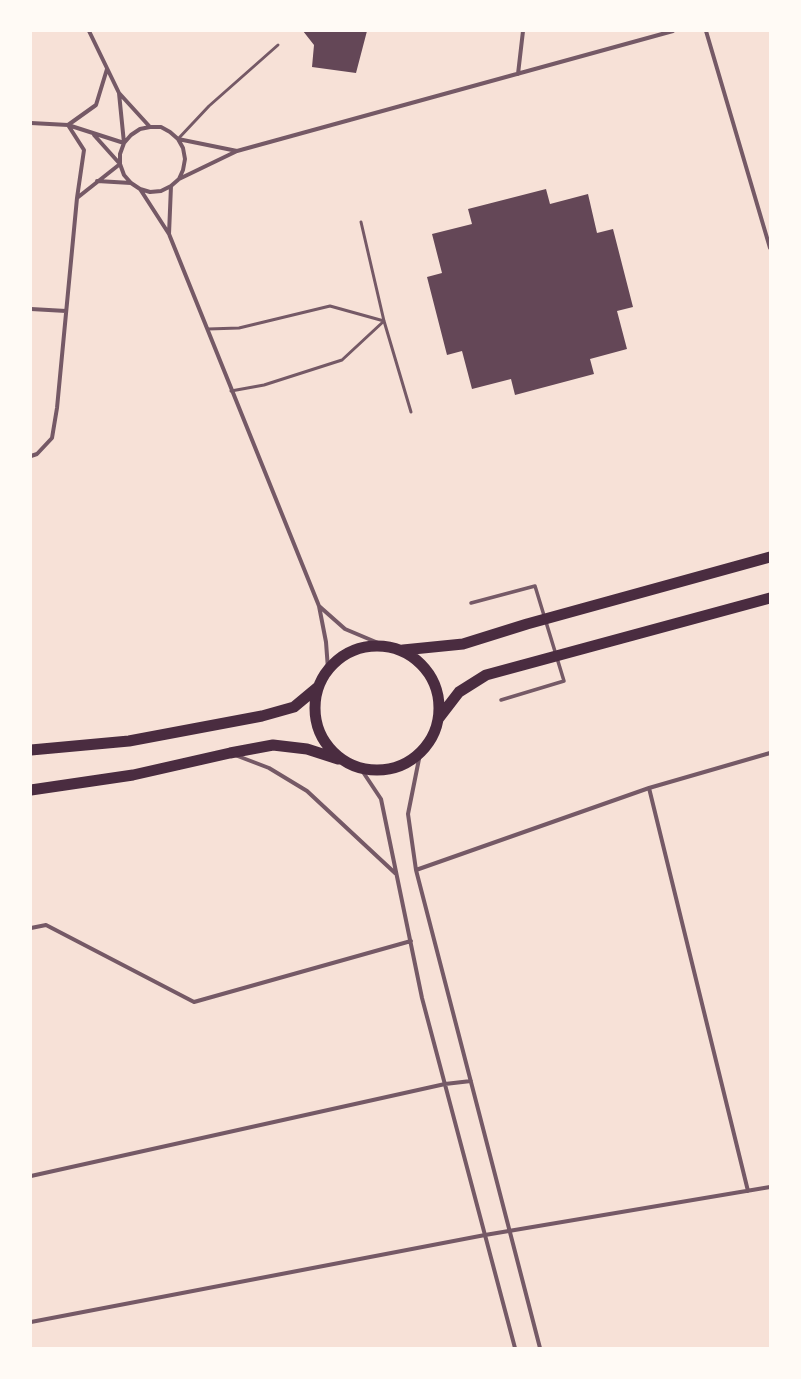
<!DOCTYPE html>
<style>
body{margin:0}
#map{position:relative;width:801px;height:1379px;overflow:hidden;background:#f7e1d7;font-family:"Exo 2",sans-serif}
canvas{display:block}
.frame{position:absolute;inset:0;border:32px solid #fffaf5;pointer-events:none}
</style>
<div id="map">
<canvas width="801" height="1379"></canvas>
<div class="frame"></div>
</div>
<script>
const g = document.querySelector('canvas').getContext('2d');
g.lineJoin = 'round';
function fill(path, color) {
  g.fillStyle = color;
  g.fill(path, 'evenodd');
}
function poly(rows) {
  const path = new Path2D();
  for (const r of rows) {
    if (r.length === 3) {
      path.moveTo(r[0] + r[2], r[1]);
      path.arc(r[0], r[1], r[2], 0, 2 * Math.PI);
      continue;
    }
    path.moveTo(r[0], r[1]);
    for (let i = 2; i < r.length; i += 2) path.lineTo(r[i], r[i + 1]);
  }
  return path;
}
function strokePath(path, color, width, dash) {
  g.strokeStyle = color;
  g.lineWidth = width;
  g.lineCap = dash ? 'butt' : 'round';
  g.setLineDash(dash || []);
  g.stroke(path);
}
const building = poly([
 [303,31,367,31,356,73,312,67,314,45],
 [546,189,550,204,588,194,597,233,613,229,633,307,617,311,627,349,590,359,594,374,515,395,511,379,472,389,462,351,447,355,427,277,442,273,432,234,472,224,468,209]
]);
const service = poly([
 [178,139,209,106,278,45],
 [361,222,384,321,411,412],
 [208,329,239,328,330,306,384,321,342,360,264,385,231,391]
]);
const pedestrian = poly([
 [471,603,535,586,564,681,501,700]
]);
const minor = poly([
 [89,31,119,93,150,127],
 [706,31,770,248],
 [518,74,523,31],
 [119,93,124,143],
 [31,123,68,125,124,143],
 [68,125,96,105,107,69],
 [94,135,120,164],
 [178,139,237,151],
 [179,179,183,170,185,159,183,148,178,139,170,132,161,127,150,127,140,129,131,135,124,143,120,154,120,164,124,175,131,183,140,189,150,192,161,191,171,186,179,179,237,151,673,31],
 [97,181,131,183],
 [140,189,169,234,319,606,326,642,328,669],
 [77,198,120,164],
 [169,234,171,186],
 [31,309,66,311],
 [31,456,37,454,52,438,57,408,77,198,84,150,68,125],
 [319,606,345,629,383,645],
 [420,754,408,814,416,870,540,1348],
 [235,755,269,768,307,791,395,873],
 [361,769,381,799,422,998,515,1348],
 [649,788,748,1191],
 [416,870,649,788,770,753],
 [31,928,46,925,194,1002,411,941],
 [31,1176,445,1084,471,1081],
 [31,1322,485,1235,770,1187]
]);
const trunk = poly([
 [377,708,62],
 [403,650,463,644,527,624,770,557],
 [439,718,459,692,486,675,770,598],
 [31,750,129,741,262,716,294,707,318,687],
 [31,790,133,775,230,753,273,745,307,749,338,759]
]);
fill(building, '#644757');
strokePath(service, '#755966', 3);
strokePath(pedestrian, '#755966', 3.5);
strokePath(minor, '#755966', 4);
strokePath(trunk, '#4a2c40', 11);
</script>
